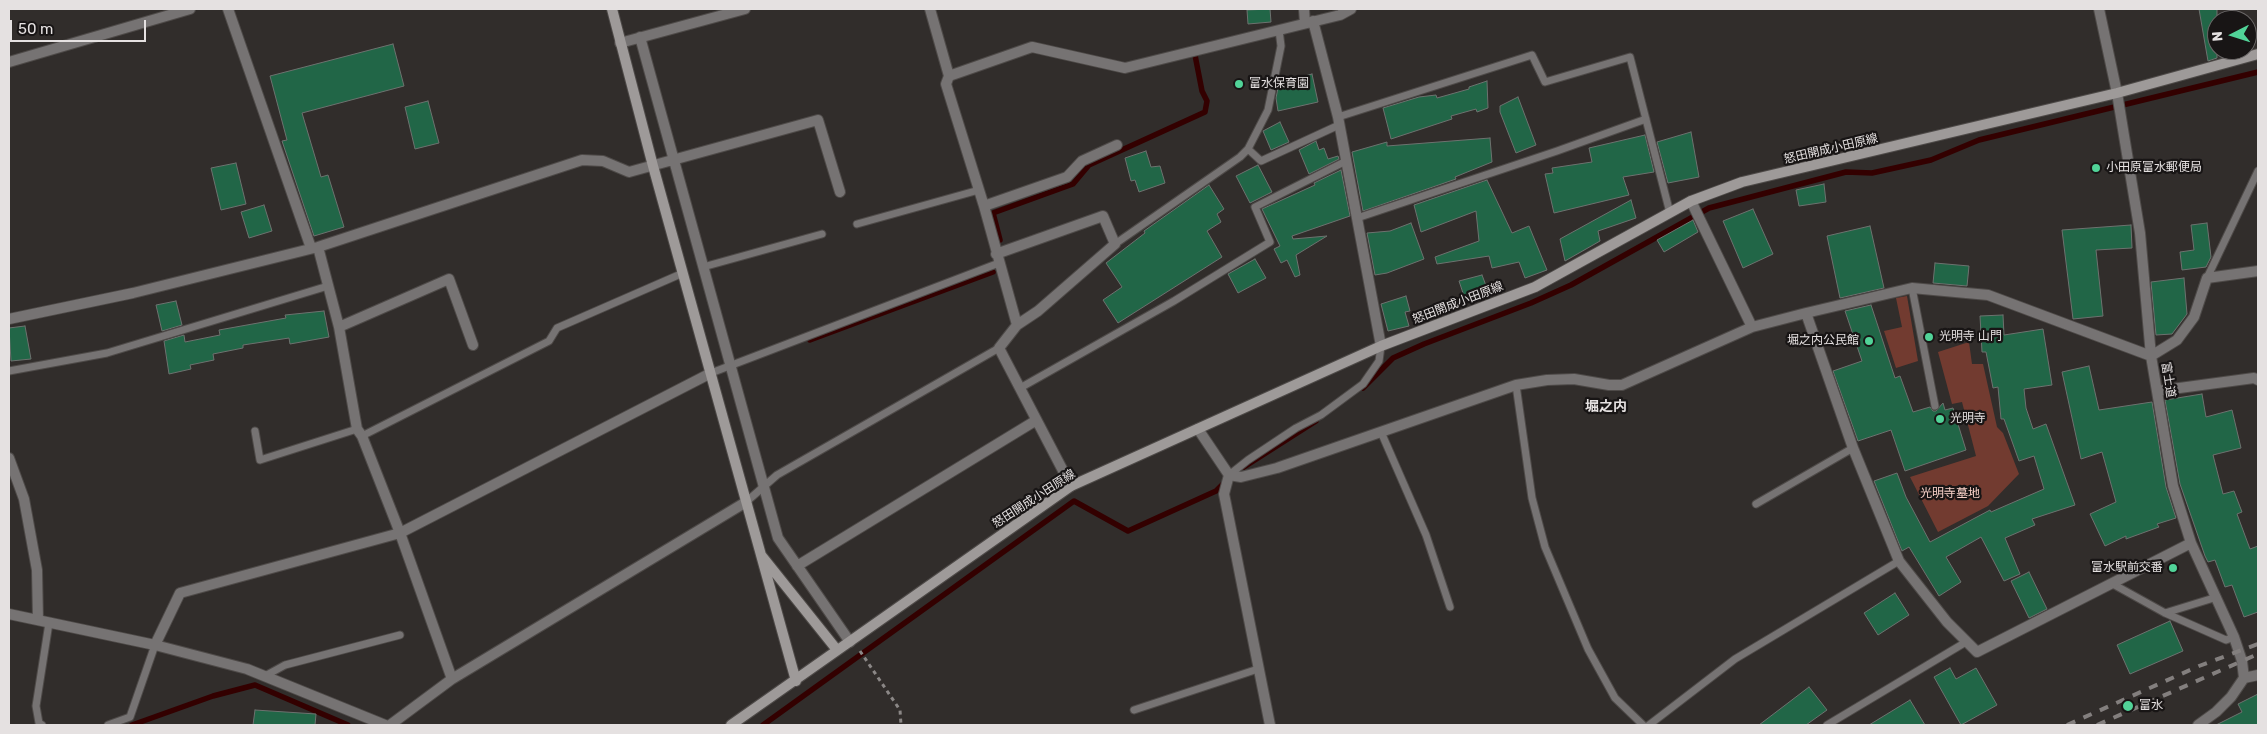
<!DOCTYPE html>
<meta charset="utf-8">
<style>
body{margin:0}
#map{position:relative;width:2267px;height:734px;overflow:hidden;background:#312d2b;font-family:Rubik,sans-serif}
canvas{display:block}
.frame{position:absolute;inset:0;border:10px solid #e5e1e1;pointer-events:none}
.north{position:absolute;left:2207px;top:10px;width:50px;height:50px;box-sizing:border-box;background:#181515;border:1px solid #6a6767;border-radius:50%;rotate:265deg;font-size:14px;font-weight:700;line-height:20px;text-align:center;color:#e5e1e1}
.north::after{content:'';display:block;margin:auto;width:18px;height:22px;background:#51d398;clip-path:polygon(50% 0,100% 100%,50% 72%,0 100%)}
.scale{position:absolute;left:10px;top:20px;width:136px;height:22px;box-sizing:border-box;border:2px solid #e5e1e1;border-top:0;padding-left:6px;font-size:15px;line-height:18px;white-space:nowrap;color:#e5e1e1;-webkit-text-stroke:4px #181515;paint-order:stroke}
</style>
<div id="map">
<canvas width="2267" height="734"></canvas>
<div class="frame"></div>
<div class="north">N</div>
<div class="scale">50 m</div>
</div>
<script>
const g = document.querySelector('canvas').getContext('2d');
g.lineJoin = 'round';
function fill(path, color) {
  g.fillStyle = color;
  g.fill(path, 'evenodd');
}
function poly(rows) {
  const path = new Path2D();
  for (const r of rows) {
    path.moveTo(r[0], r[1]);
    for (let i = 2; i < r.length; i += 2) path.lineTo(r[i], r[i + 1]);
  }
  return path;
}
function strokePath(path, color, width, dash) {
  g.strokeStyle = color;
  g.lineWidth = width;
  g.lineCap = dash ? 'butt' : 'round';
  g.setLineDash(dash || []);
  g.stroke(path);
}
function label(font, color, halo, rows, align = 'center') {
  g.font = font + ' Rubik,"Noto Sans JP",sans-serif';
  g.lineWidth = 4.5;
  g.setLineDash([]);
  g.textBaseline = 'middle';
  g.strokeStyle = halo;
  g.fillStyle = color;
  for (const [text, x, y, turn = 0] of rows) {
    g.save();
    g.translate(x, y);
    g.rotate((+turn || 0) * Math.PI / 180);
    g.textAlign = isNaN(turn) ? turn : align;
    if (halo) g.strokeText(text, 0, 0);
    g.fillText(text, 0, 0);
    g.restore();
  }
}
const green = poly([
 [1907,296,1918,361,1896,368,1884,331,1902,327,1896,298],
 [1969,342,1972,364,1983,364,1997,427,2003,433,2019,474,1988,506,1938,532,1910,477,1976,456,1962,402,1952,404,1938,352]
]);
const stream = poly([
 [1000,240,993,213,1073,184,1089,165,1205,112,1207,101,1202,91,1195,55],
 [810,340,993,272],
 [1363,388,1393,358,1424,344,1531,303,1571,285,1709,208,1846,172,1872,173,1931,160,1979,140,2258,72],
 [1244,467,1316,421],
 [132,725,213,696,255,685,348,725],
 [763,725,1074,501,1128,531,1216,491,1225,482]
]);
const building = poly([
 [1270,9,1271,22,1248,24,1247,10,1270,9],
 [2199,9,2217,9,2217,58,2208,61,2199,9],
 [393,44,404,86,302,113,321,177,328,175,344,227,314,236,282,141,287,140,270,76,393,44],
 [1312,74,1318,102,1278,111,1276,98,1279,83,1312,74],
 [1487,81,1488,108,1477,112,1476,109,1451,116,1452,119,1391,139,1383,108,1419,97,1436,95,1437,98,1469,89,1469,87,1487,81],
 [1518,97,1536,145,1516,153,1500,112,1500,106,1518,97],
 [428,101,439,143,415,149,405,107,428,101],
 [1280,122,1289,142,1271,150,1263,131,1280,122],
 [1691,132,1699,177,1668,183,1657,142,1691,132],
 [1645,135,1654,172,1623,177,1629,195,1554,213,1545,174,1553,173,1552,168,1592,162,1589,148,1645,135],
 [1490,138,1492,162,1455,177,1456,179,1363,211,1352,152,1387,142,1387,146,1490,138],
 [1316,141,1319,150,1324,148,1328,159,1338,156,1339,159,1309,174,1299,150,1316,141],
 [1146,151,1151,167,1160,166,1165,183,1139,192,1135,180,1131,181,1125,158,1146,151],
 [236,163,246,204,221,210,211,168,236,163],
 [1258,165,1272,192,1250,203,1236,176,1258,165],
 [1341,170,1350,216,1292,236,1293,239,1327,236,1296,255,1300,275,1295,277,1287,260,1281,263,1274,249,1280,246,1262,209,1315,185,1314,183,1341,170],
 [1487,180,1512,233,1529,226,1547,270,1525,278,1519,262,1492,268,1489,256,1437,264,1435,257,1479,241,1476,211,1421,232,1414,205,1487,180],
 [1824,184,1826,202,1799,206,1796,190,1824,184],
 [1209,185,1224,209,1217,214,1221,222,1207,231,1222,257,1118,323,1103,300,1122,287,1106,263,1145,233,1144,231,1151,226,1209,185],
 [1631,200,1636,218,1598,231,1600,241,1565,261,1560,239,1631,200],
 [264,205,272,231,249,238,241,212,264,205],
 [1753,209,1773,254,1743,268,1723,221,1753,209],
 [1693,220,1698,232,1664,252,1657,240,1693,220],
 [1411,223,1424,259,1387,273,1375,275,1367,233,1390,231,1411,223],
 [2207,223,2211,257,2206,267,2182,270,2180,252,2194,250,2191,225,2207,223],
 [2131,225,2132,248,2096,250,2103,316,2073,319,2062,230,2131,225],
 [1870,226,1884,288,1840,298,1827,236,1870,226],
 [1255,259,1266,278,1238,293,1228,274,1255,259],
 [1935,263,1969,266,1967,286,1933,283,1935,263],
 [1482,275,1488,291,1465,299,1459,281,1482,275],
 [2184,278,2187,314,2172,334,2156,335,2151,282,2184,278],
 [1406,296,1410,311,1405,312,1409,326,1388,331,1381,304,1406,296],
 [176,301,182,325,162,331,156,305,176,301],
 [1871,305,1895,378,1900,376,1913,412,1930,407,1933,411,1936,411,1943,403,1945,410,1953,408,1966,450,1905,471,1891,430,1858,441,1833,371,1862,361,1845,311,1871,305],
 [324,311,329,337,290,344,289,338,243,345,243,348,213,354,214,360,190,365,191,369,169,374,164,341,184,335,185,342,220,335,219,330,286,318,285,315,324,311],
 [2003,315,2004,335,2043,329,2052,385,2024,389,2026,408,2033,429,2046,424,2075,505,2032,519,2035,525,2005,538,2020,574,2004,581,1981,537,1946,557,1961,582,1939,596,1909,547,1902,551,1874,481,1897,473,1906,497,1930,542,1990,510,1991,512,2044,489,2034,456,2019,461,2004,419,2001,419,1998,387,1993,388,1986,352,1982,352,1980,316,2003,315],
 [25,326,31,359,11,361,9,328,25,326],
 [2089,366,2099,410,2152,402,2166,487,2176,518,2157,524,2159,527,2126,539,2126,536,2105,546,2090,514,2116,502,2102,452,2081,459,2062,372,2089,366],
 [2202,394,2206,417,2232,410,2241,448,2213,455,2223,494,2234,491,2242,512,2237,514,2250,549,2258,546,2258,612,2244,617,2232,585,2225,587,2215,560,2208,562,2205,556,2180,484,2165,400,2202,394],
 [2029,572,2047,609,2029,618,2011,581,2029,572],
 [1895,593,1909,615,1878,635,1864,613,1895,593],
 [2170,621,2183,651,2130,674,2117,645,2170,621],
 [1950,668,1956,679,1976,668,1997,705,1961,725,1934,677,1950,668],
 [1809,687,1827,710,1806,725,1759,725,1809,687],
 [2258,694,2258,725,2216,725,2242,712,2238,704,2258,694],
 [1910,700,1925,725,1869,725,1910,700],
 [255,710,316,714,315,725,253,725,255,710]
]);
const path = poly([
 [860,651,900,710,901,725]
]);
const lane = poly([
 [1338,117,1532,55,1545,82,1630,57,1670,213],
 [1248,149,1261,161,1339,125],
 [1357,218,1557,151,1646,119],
 [857,224,979,190],
 [1115,244,1240,157,1248,149,1268,110,1281,46,1279,30],
 [703,267,822,234],
 [2207,278,2258,171],
 [1912,288,1935,406],
 [9,371,107,353,328,286],
 [711,373,999,263],
 [1516,385,1532,498,1545,547,1588,649,1615,698,1643,725],
 [1020,388,1174,301,1270,242,1255,207,1346,161],
 [255,431,260,460,357,429],
 [1381,432,1426,535,1450,607],
 [362,436,549,341,557,328,683,273],
 [1229,475,1248,460,1296,428,1321,415,1363,384,1379,361,1381,346],
 [746,502,777,475,999,348],
 [1756,504,1853,448],
 [2111,583,2165,613,2226,640,2234,637],
 [2165,613,2217,597],
 [265,676,285,665,400,635],
 [1134,710,1258,669],
 [42,725,39,723,36,706,49,623],
 [108,725,130,717,155,645],
 [1649,725,1735,659,1899,561],
 [1827,725,1966,642]
]);
const street = poly([
 [228,9,311,248],
 [930,9,949,76,946,84,984,206,1017,325,999,348,1071,486],
 [1304,9,1305,23],
 [2099,9,2117,93,2140,233,2151,356,2173,486,2191,543,2234,637,2242,661,2244,678,2231,697,2216,712,2198,725],
 [1313,21,1338,117,1381,346],
 [640,37,778,538,850,642],
 [620,43,745,9],
 [9,62,190,9],
 [949,76,1032,47,1125,68,1340,15,1351,9],
 [1691,201,1752,327,1806,313,1853,448,1899,561,1947,622,1977,652,2191,543],
 [984,206,1067,177,1082,161,1117,145],
 [318,247,339,327,357,429,362,436,400,533,452,679],
 [996,254,1103,216,1115,244,1038,311,1017,325],
 [1806,313,1912,288,1988,295,2151,356,2177,340,2194,317,2207,278,2258,271],
 [9,319,133,293,318,247,582,160,603,161,629,172,818,120,840,192],
 [339,327,449,279,473,345],
 [2157,391,2254,378,2258,380],
 [1198,429,1229,475,1224,494,1270,725],
 [9,458,24,499,37,570,38,620],
 [1229,475,1241,477,1277,468,1516,385,1547,380,1574,379,1609,385,1622,385,1752,327],
 [797,566,1035,421],
 [9,614,155,645,180,593,400,533,711,373],
 [155,645,247,669,385,725],
 [2244,678,2258,675],
 [390,725,452,679,746,502]
]);
const secondary = poly([
 [612,9,653,166,796,681],
 [761,555,837,650],
 [731,725,1071,486,1381,346,1535,287,1691,201,1742,182,2117,93,2258,54]
]);
const rail = poly([
 [2067,725,2199,666,2258,644],
 [2097,725,2258,654]
]);
const markers = [
 [1239,84,5,"#51d398"],
 [2096,168,5,"#51d398"],
 [1929,337,5,"#51d398"],
 [1869,341,5,"#51d398"],
 [1940,419,5,"#51d398"],
 [2173,568,5,"#51d398"],
 [2128,706,6,"#51d398"]
];
const poiNames = [
 ["富水保育園",1249,84],
 ["小田原富水郵便局",2106,168],
 ["光明寺 山門",1939,337],
 ["堀之内公民館",1859,341,"right"],
 ["光明寺",1950,419],
 ["富水駅前交番",2163,568,"right"],
 ["富水",2139,706]
];
const streetNames = [
 ["怒田開成小田原線",1831,149,-13],
 ["怒田開成小田原線",1458,303,-21],
 ["富士道",2168,380,81],
 ["怒田開成小田原線",1034,499,-33]
];
const parkNames = [
 ["光明寺墓地",1950,494]
];
const neighbourhoodNames = [
 ["堀之内",1606,407]
];
fill(green, '#723b30');
strokePath(stream, '#300', 5.5);
fill(building, '#216647');
strokePath(building, '#6d726f', 1);
strokePath(lane, '#4e4a48', 9);
strokePath(street, '#4e4a48', 12);
strokePath(secondary, '#4e4a48', 12);
strokePath(path, '#8b8786', 3, [4, 4]);
strokePath(lane, '#767373', 7);
strokePath(street, '#767373', 10);
strokePath(secondary, '#9e9a99', 10);
strokePath(rail, '#837f7e', 4, [9, 9]);
for (const [x, y, r, color] of markers) {
  const dot = new Path2D();
  dot.arc(x, y, r, 0, 2 * Math.PI);
  g.fillStyle = color;
  g.fill(dot);
  strokePath(dot, '#181515', 2);
}
label('12px', '#e5e1e1', '#181515', poiNames, 'left');
label('12px', '#e5e1e1', '#181515', streetNames);
label('12px', '#f8d1c8', '#181515', parkNames);
label('bold 14px', '#e5e1e1', '#181515', neighbourhoodNames);
</script>
